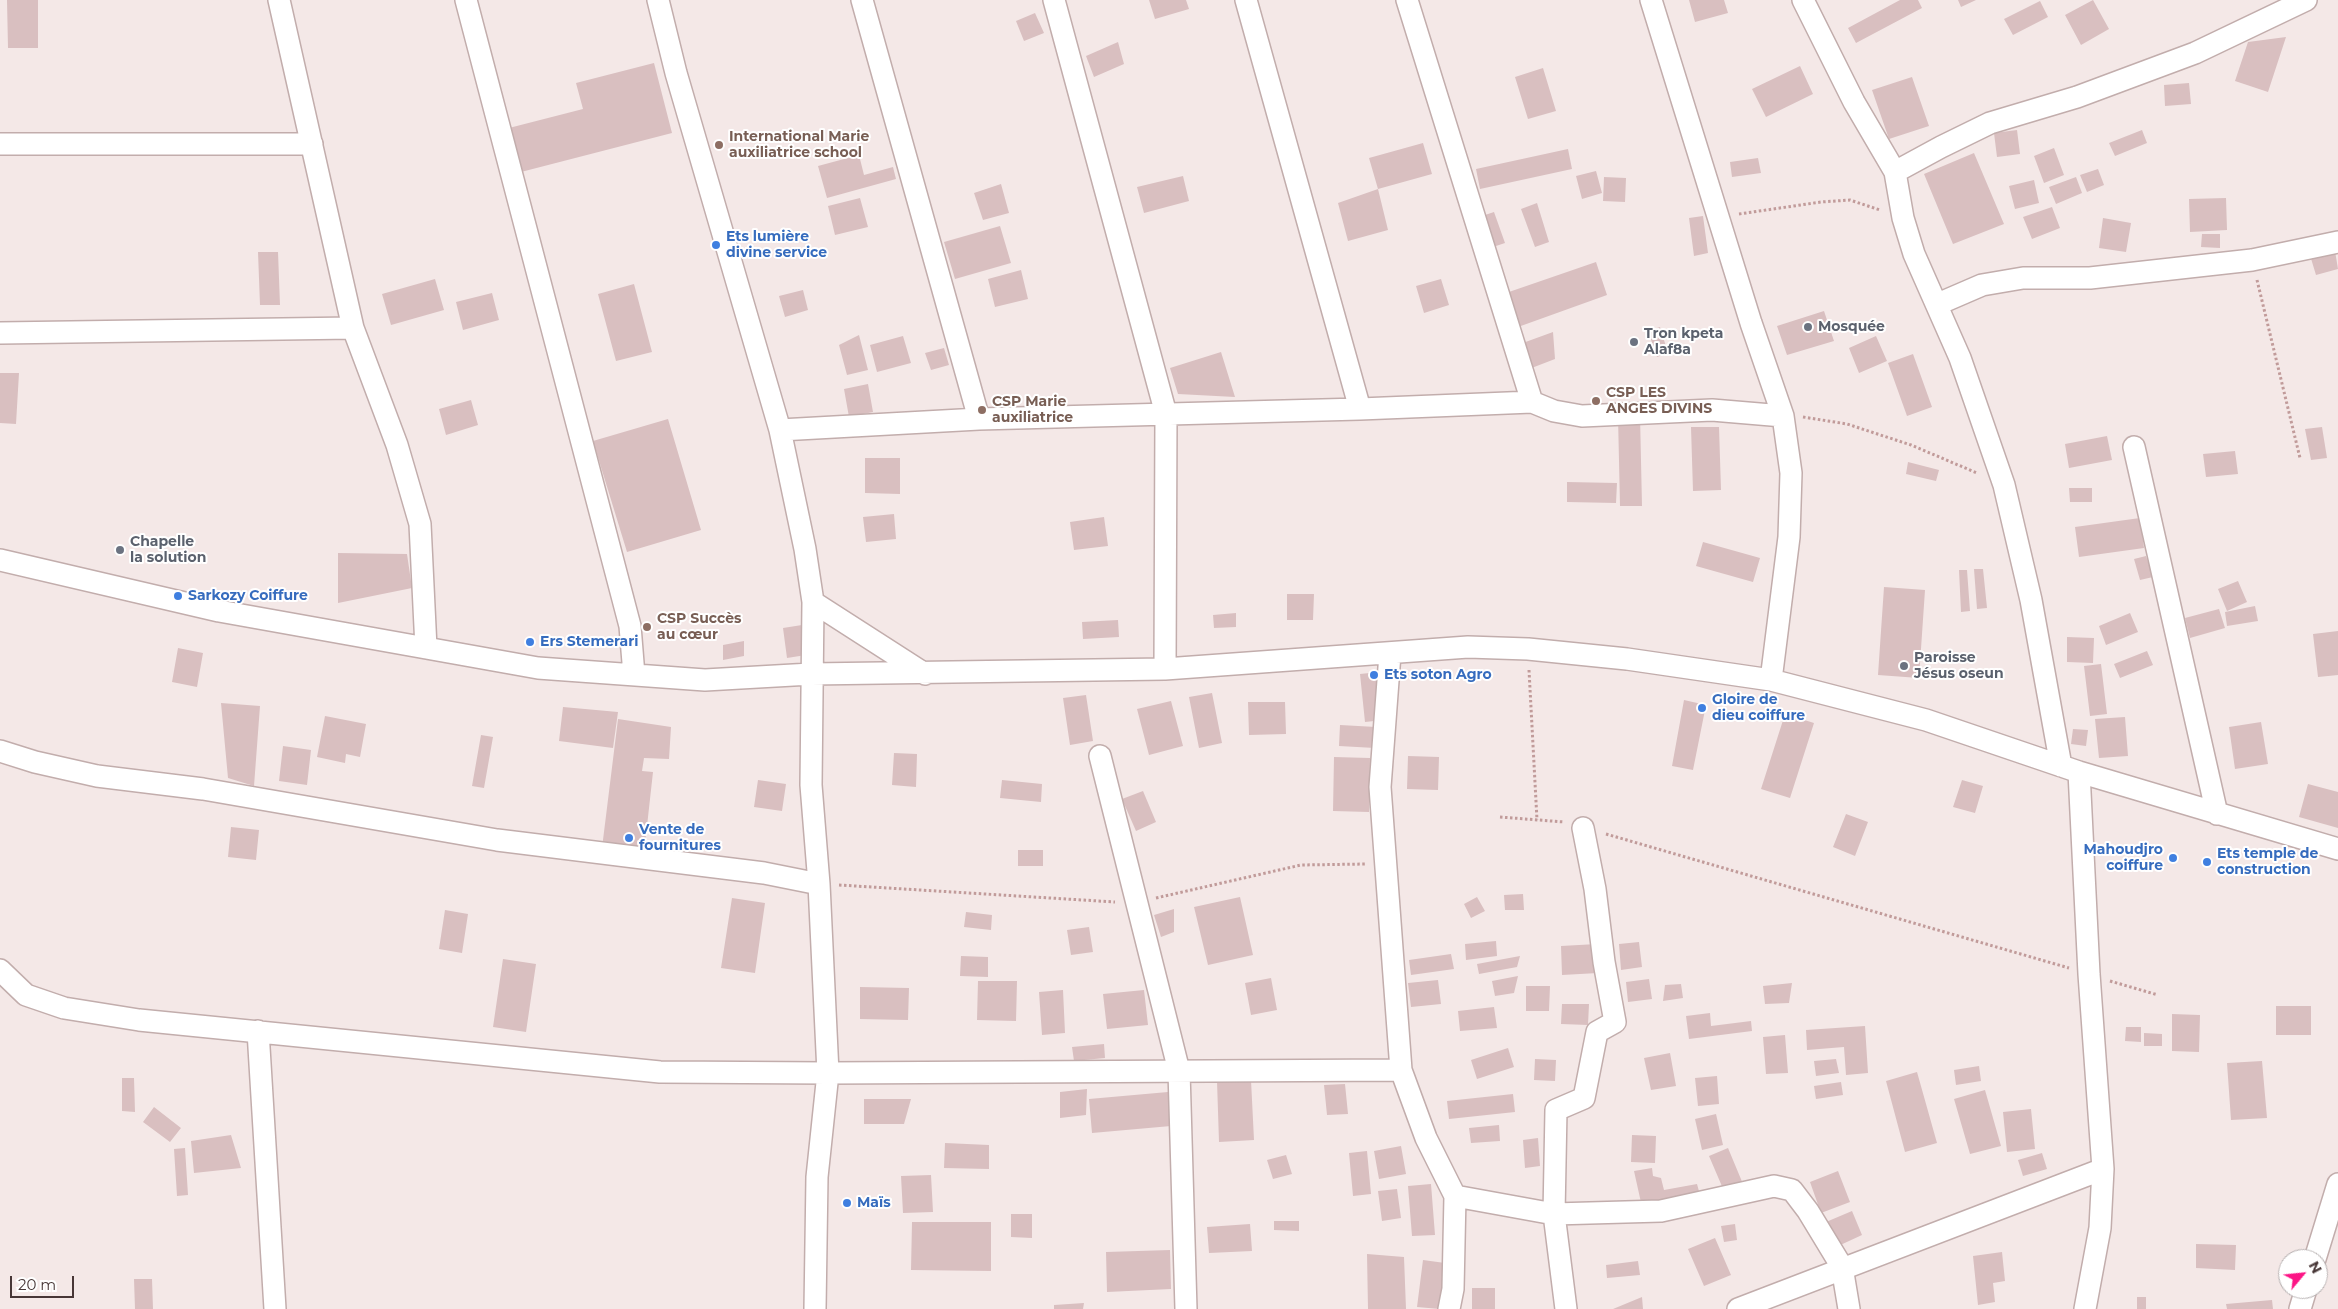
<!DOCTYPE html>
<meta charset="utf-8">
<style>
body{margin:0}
#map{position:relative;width:2338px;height:1309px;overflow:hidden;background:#f4e8e7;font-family:Montserrat,sans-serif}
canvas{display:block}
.north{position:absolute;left:2278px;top:1249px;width:50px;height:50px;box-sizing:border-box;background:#fff;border:1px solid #b5afaf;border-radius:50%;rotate:62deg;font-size:14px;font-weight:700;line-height:20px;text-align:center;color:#473636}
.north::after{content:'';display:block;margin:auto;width:18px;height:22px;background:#fc1586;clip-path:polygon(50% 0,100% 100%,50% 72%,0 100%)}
.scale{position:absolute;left:10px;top:1276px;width:64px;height:22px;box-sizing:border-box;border:2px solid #473636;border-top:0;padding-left:6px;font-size:15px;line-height:18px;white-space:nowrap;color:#473636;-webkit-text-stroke:4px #fff;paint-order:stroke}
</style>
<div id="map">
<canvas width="2338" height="1309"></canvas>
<div class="north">N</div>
<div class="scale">20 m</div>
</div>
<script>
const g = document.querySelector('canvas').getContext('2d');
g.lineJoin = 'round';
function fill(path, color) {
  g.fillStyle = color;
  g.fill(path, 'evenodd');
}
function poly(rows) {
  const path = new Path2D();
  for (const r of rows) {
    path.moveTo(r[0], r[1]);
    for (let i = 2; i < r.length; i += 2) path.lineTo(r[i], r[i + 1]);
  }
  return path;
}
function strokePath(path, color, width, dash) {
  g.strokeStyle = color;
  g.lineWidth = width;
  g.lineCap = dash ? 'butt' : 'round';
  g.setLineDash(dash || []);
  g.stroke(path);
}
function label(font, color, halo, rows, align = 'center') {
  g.font = font + ' Montserrat,sans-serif';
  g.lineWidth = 4;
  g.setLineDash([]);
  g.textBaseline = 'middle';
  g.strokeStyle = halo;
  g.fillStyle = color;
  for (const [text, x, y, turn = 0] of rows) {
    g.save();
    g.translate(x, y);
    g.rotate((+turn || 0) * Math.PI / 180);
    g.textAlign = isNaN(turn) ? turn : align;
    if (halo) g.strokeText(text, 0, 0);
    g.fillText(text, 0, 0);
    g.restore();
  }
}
const building = poly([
 [7,0,38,0,38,48,8,48],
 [1149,0,1186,0,1189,9,1155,19],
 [1689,0,1724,0,1728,13,1695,22],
 [1900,0,1918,0,1922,8,1856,43,1848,28],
 [1958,0,1976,0,1961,7],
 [2093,0,2109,29,2081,45,2065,15],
 [2040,1,2048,17,2013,35,2004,19],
 [1035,13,1044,33,1024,41,1016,21],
 [2286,37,2268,92,2235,81,2248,42],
 [1118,42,1124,64,1094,77,1086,56],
 [654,63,672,133,521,172,509,128,583,109,576,83],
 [1800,66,1813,94,1766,117,1752,89],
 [1543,68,1556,111,1528,119,1515,77],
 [1912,77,1929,126,1889,139,1872,90],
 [2189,83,2191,104,2165,106,2164,85],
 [2017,130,2020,154,1997,157,1994,133],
 [2142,130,2147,143,2115,156,2109,143],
 [1423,143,1432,174,1378,189,1369,158],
 [2054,148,2064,175,2044,183,2034,156],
 [1568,149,1572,169,1480,189,1476,169],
 [1974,153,2004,224,1953,244,1924,174],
 [859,155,864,175,893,167,896,179,827,198,818,166],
 [1758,158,1761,173,1732,177,1730,162],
 [2098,169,2104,185,2087,192,2080,175],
 [1596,171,1602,193,1582,199,1576,176],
 [1183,176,1189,201,1144,213,1137,187],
 [1604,177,1626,178,1625,202,1603,201],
 [2076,177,2082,193,2056,204,2049,187],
 [2034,180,2039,203,2015,209,2009,186],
 [1001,184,1009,213,983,220,974,193],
 [1378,189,1388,230,1348,241,1338,203],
 [860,198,868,227,835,235,828,206],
 [2226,198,2227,230,2190,232,2189,199],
 [1537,203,1549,242,1535,247,1521,209],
 [2052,207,2060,228,2032,239,2023,217],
 [1494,212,1505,243,1487,249,1476,218],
 [1703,216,1708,253,1694,256,1689,218],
 [2103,218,2131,223,2126,252,2099,248],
 [1000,226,1011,263,955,279,944,242],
 [2202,234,2220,234,2220,248,2201,247],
 [2334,245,2338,269,2316,275,2309,252],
 [258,252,278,252,280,305,260,305],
 [1596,262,1607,295,1518,327,1506,293],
 [1021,270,1028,299,995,307,988,279],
 [435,279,444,310,391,325,382,294],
 [1441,279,1449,305,1424,313,1416,286],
 [634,284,652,352,616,361,598,294],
 [803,290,808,310,785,317,779,296],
 [492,293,499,320,463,330,456,302],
 [1824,311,1834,341,1787,355,1777,326],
 [1660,327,1668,353,1657,357,1648,331],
 [1553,332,1555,359,1529,369,1520,344],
 [859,335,868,370,847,375,839,345],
 [903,336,911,363,877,372,870,345],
 [1876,336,1887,361,1859,373,1849,348],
 [944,348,949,365,931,370,925,353],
 [1221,352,1235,397,1178,394,1170,368],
 [1913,354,1932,407,1907,416,1888,363],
 [0,373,19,373,16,424,0,423],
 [868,384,873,412,849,417,844,389],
 [471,400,478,425,446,435,439,409],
 [1640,415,1642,506,1620,506,1618,416],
 [668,419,701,530,627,552,593,441],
 [1691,427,1719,427,1721,490,1693,491],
 [2322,427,2327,458,2311,460,2305,429],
 [2107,436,2112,460,2069,468,2065,444],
 [2235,451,2238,474,2206,477,2203,454],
 [865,458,900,458,900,494,865,493],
 [1908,462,1939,470,1936,481,1906,474],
 [1567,482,1617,483,1616,503,1567,502],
 [2069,488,2092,488,2092,502,2070,502],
 [894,514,896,539,866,542,863,517],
 [1104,517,1108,546,1074,550,1070,522],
 [2140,518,2144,548,2079,557,2075,527],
 [1703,542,1760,558,1753,582,1696,566],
 [338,553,407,554,412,588,338,603],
 [2146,556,2153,577,2140,580,2134,559],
 [1974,569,1983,569,1987,608,1977,609],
 [1959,570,1967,570,1970,611,1961,612],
 [2238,581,2247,602,2227,611,2218,589],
 [1884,587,1925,590,1919,678,1878,675],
 [1287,594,1314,594,1313,620,1287,620],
 [2255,606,2258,621,2227,626,2225,612],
 [2219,609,2225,628,2190,638,2185,618],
 [1236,613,1236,627,1214,628,1213,615],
 [2130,613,2138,632,2106,645,2099,626],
 [1118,620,1119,637,1083,639,1082,622],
 [802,625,806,655,787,658,783,628],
 [2338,631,2338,675,2318,677,2313,634],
 [2067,637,2094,638,2093,663,2067,662],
 [744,641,744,656,723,660,723,645],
 [178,648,203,653,197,687,172,682],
 [2147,651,2153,665,2120,678,2114,664],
 [2101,664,2107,714,2090,716,2084,666],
 [1379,672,1384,720,1365,722,1360,674],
 [1212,693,1222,743,1199,748,1189,697],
 [1086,695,1093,741,1070,745,1063,698],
 [1684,700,1706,705,1693,770,1672,766],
 [1171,701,1183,746,1149,755,1137,709],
 [1248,702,1285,702,1286,734,1249,735],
 [221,703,260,706,254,786,228,778],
 [563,707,618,712,613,748,559,741],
 [1785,714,1814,723,1790,798,1761,789],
 [325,716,366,724,360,757,346,754,345,763,317,757],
 [2125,717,2128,756,2099,758,2095,719],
 [618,719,671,727,669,759,644,758,642,771,653,772,644,853,602,848],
 [2261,722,2268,764,2235,769,2229,727],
 [1340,725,1376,727,1375,748,1339,746],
 [2073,729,2088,730,2086,746,2071,744],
 [481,735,493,737,484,788,472,786],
 [283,746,311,750,307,785,279,781],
 [894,753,917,754,916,787,892,785],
 [1408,756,1439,757,1438,790,1407,789],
 [1334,757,1370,758,1369,812,1333,811],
 [758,780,786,784,782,811,754,807],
 [1002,780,1042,784,1041,802,1000,798],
 [1962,780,1983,786,1975,813,1953,807],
 [2308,784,2338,792,2338,828,2299,817],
 [1143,791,1156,822,1136,831,1122,799],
 [1846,814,1868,822,1855,856,1833,847],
 [231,827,259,830,256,860,228,857],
 [1018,850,1043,850,1043,866,1018,866],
 [1523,894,1524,910,1505,910,1504,895],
 [1240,897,1253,955,1208,965,1194,907],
 [1477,897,1485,911,1471,918,1464,904],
 [732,898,765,903,755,973,721,968],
 [1174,909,1174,932,1161,937,1154,915],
 [445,910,468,914,462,953,439,949],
 [966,912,992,915,991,930,964,927],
 [1089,927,1093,952,1071,955,1067,930],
 [1496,941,1497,956,1466,960,1465,944],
 [1639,942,1642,967,1621,970,1619,944],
 [1597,944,1598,973,1562,975,1561,946],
 [1451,954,1454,969,1411,975,1409,960],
 [961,956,988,957,988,977,960,976],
 [1520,956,1517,967,1479,974,1477,964],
 [503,959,536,964,526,1032,493,1027],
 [1518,976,1514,993,1495,996,1492,981],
 [1271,978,1277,1010,1251,1015,1245,983],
 [1649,979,1652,999,1628,1002,1626,982],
 [1438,980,1441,1004,1411,1007,1408,983],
 [978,981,1017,981,1016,1021,977,1020],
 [1792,983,1789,1003,1765,1004,1763,986],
 [1681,984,1683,998,1663,1001,1665,985],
 [1526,986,1550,986,1549,1011,1526,1011],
 [860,987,909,988,908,1020,860,1019],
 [1063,990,1065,1033,1042,1035,1039,992],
 [1144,990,1148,1025,1107,1029,1103,994],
 [1562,1004,1589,1004,1588,1025,1561,1024],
 [2276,1006,2311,1006,2311,1035,2276,1035],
 [1494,1007,1497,1028,1460,1031,1458,1011],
 [1710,1013,1711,1026,1751,1021,1752,1031,1689,1039,1686,1016],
 [2172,1014,2200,1015,2199,1052,2172,1051],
 [1865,1026,1868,1073,1846,1075,1844,1047,1807,1050,1806,1030],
 [2126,1027,2141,1027,2141,1042,2125,1041],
 [2144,1033,2162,1034,2162,1046,2144,1046],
 [1785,1035,1788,1073,1766,1074,1763,1037],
 [1104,1044,1105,1058,1074,1061,1072,1047],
 [1508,1048,1514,1067,1477,1079,1471,1060],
 [1670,1053,1676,1086,1651,1090,1644,1058],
 [1535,1059,1556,1060,1555,1081,1534,1080],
 [1836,1059,1839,1073,1816,1076,1814,1061],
 [2262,1061,2267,1118,2231,1120,2227,1063],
 [1979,1066,1981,1081,1956,1085,1954,1070],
 [1917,1072,1937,1143,1905,1152,1886,1081],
 [1717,1076,1719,1104,1698,1106,1695,1078],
 [122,1078,134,1078,135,1112,122,1111],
 [1251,1080,1254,1140,1219,1142,1217,1081],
 [1841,1082,1843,1095,1816,1099,1814,1086],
 [1345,1084,1348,1114,1327,1115,1324,1085],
 [1087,1089,1086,1115,1060,1118,1060,1092],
 [1985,1090,2001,1146,1970,1154,1954,1099],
 [1168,1092,1171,1126,1092,1133,1089,1099],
 [1513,1094,1515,1112,1449,1119,1447,1101],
 [864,1099,911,1099,904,1124,864,1124],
 [154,1107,181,1128,170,1142,143,1122],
 [2031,1109,2035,1149,2007,1152,2003,1112],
 [1716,1114,1723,1145,1702,1150,1695,1119],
 [1499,1125,1500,1141,1471,1143,1469,1128],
 [231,1135,241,1168,194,1173,191,1141],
 [1632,1135,1656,1136,1655,1163,1631,1162],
 [1538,1138,1540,1166,1525,1168,1523,1140],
 [945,1143,989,1145,989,1169,944,1168],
 [1401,1146,1406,1174,1379,1179,1374,1151],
 [185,1148,188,1195,177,1196,174,1149],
 [1728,1148,1743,1184,1724,1191,1709,1156],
 [1367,1151,1371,1194,1353,1196,1349,1153],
 [2042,1153,2047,1169,2023,1176,2018,1160],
 [1286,1155,1292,1174,1273,1179,1267,1160],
 [1652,1168,1653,1176,1661,1178,1664,1190,1697,1184,1700,1195,1642,1207,1634,1171],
 [1838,1171,1850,1202,1821,1213,1810,1182],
 [931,1175,933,1212,903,1213,901,1176],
 [1431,1184,1435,1235,1412,1236,1408,1186],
 [1397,1189,1401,1218,1382,1221,1378,1191],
 [1852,1211,1862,1235,1836,1247,1826,1222],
 [1011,1214,1032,1214,1032,1238,1011,1237],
 [1274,1221,1299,1221,1299,1231,1274,1230],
 [912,1222,991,1222,991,1271,911,1270],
 [1250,1224,1252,1251,1209,1253,1207,1227],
 [1735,1224,1737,1240,1724,1242,1721,1226],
 [1715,1238,1731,1275,1704,1286,1688,1249],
 [2196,1244,2236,1245,2235,1270,2196,1268],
 [1170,1250,1171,1289,1107,1292,1106,1252],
 [2002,1252,2005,1281,1993,1283,1995,1302,1978,1305,1973,1256],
 [1367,1254,1404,1257,1406,1309,1368,1309],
 [1423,1260,1445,1263,1440,1309,1417,1307],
 [1638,1261,1640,1275,1607,1278,1606,1265],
 [134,1279,152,1279,153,1309,135,1309],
 [1472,1288,1495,1288,1495,1309,1472,1309],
 [1642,1297,1643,1309,1613,1309],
 [2137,1297,2146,1297,2146,1309,2137,1309],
 [2272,1300,2273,1309,2227,1309,2226,1304],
 [1084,1303,1083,1309,1054,1309,1054,1305]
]);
const path = poly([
 [1739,214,1821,202,1850,200,1880,210],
 [2257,280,2300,458],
 [1803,417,1847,424,1911,445,1977,473],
 [1529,670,1537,820],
 [1500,817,1564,822],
 [1606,834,2069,968],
 [839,885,1115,902],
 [1156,898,1301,865,1366,864],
 [2110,981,2158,995]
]);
const minor = poly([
 [279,0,353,328,397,445,420,524,426,648],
 [466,0,630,626,634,675],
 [658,0,676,73,780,430,805,549,813,602,811,785,819,884,828,1073,817,1177,815,1309],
 [862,0,979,419],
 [1054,0,1166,414,1165,669],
 [1246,0,1360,409],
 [1407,0,1532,402],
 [1651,0,1751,323,1783,416,1791,473,1789,537,1771,680],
 [1803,0,1854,102,1895,172,1903,218,1914,254,1960,358,2004,485,2031,600,2061,766],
 [0,144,312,144],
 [1895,172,1941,147,1990,123,2077,97,2195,53,2306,0],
 [1938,304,1982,285,2023,278,2090,278,2252,260,2338,242],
 [0,333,353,328],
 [780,430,979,419,1360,409,1532,402,1554,411,1582,416,1712,410,1783,416],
 [2134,447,2217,814],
 [0,560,219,611,538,668,705,680,811,674,1165,669,1468,647,1528,649,1627,659,1771,680,1926,720,2079,772,2338,849],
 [813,602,925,674],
 [1390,654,1380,787,1401,1070,1426,1138,1455,1196,1453,1289,1449,1309],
 [0,751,35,762,97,776,203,789,497,840,764,873,819,884],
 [1100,756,1179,1071,1186,1309],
 [2079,772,2089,974,2103,1169,2100,1228,2085,1309],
 [0,970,26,995,64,1008,139,1020,660,1072,828,1073,1401,1070],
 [258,1031,275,1309],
 [1455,1196,1554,1214,1661,1211,1774,1186,1792,1190,1808,1211,1842,1267,1849,1309],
 [2315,1259,2338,1184],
 [1566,1309,1554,1214,1556,1110,1584,1098,1597,1032,1615,1022,1604,962,1595,889,1583,828],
 [1738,1309,2103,1169],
 [2300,1309,2306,1289]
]);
const markers = [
 [719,145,5,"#8d6e63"],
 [716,245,5,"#3f7fe0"],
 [1808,327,5,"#6b7280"],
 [1634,342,5,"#6b7280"],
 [1596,401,5,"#8d6e63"],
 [982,410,5,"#8d6e63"],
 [120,550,5,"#6b7280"],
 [178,596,5,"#3f7fe0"],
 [647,627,5,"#8d6e63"],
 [530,642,5,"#3f7fe0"],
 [1904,666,5,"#6b7280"],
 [1374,675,5,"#3f7fe0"],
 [1702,708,5,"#3f7fe0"],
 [629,838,5,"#3f7fe0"],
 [2173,858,5,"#3f7fe0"],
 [2207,862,5,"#3f7fe0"],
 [847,1203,5,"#3f7fe0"]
];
const educationNames = [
 ["International Marie",729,137],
 ["auxiliatrice school",729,153],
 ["CSP LES",1606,393],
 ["ANGES DIVINS",1606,409],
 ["CSP Marie",992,402],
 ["auxiliatrice",992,418],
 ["CSP Succès",657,619],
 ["au cœur",657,635]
];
const shopNames = [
 ["Ets lumière",726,237],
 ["divine service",726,253],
 ["Sarkozy Coiffure",188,596],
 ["Ers Stemerari",540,642],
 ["Ets soton Agro",1384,675],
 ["Gloire de",1712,700],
 ["dieu coiffure",1712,716],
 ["Vente de",639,830],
 ["fournitures",639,846],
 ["Mahoudjro",2163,850,"right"],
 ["coiffure",2163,866,"right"],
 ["Ets temple de",2217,854],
 ["construction",2217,870],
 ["Maïs",857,1203]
];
const worshipNames = [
 ["Mosquée",1818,327],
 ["Tron kpeta",1644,334],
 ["Alaf8a",1644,350],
 ["Chapelle",130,542],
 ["la solution",130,558],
 ["Paroisse",1914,658],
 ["Jésus oseun",1914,674]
];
fill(building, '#d9bfc0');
strokePath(minor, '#c2adac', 24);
strokePath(path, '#c19b9a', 3, [2.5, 2.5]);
strokePath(minor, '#fff', 21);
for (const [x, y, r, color] of markers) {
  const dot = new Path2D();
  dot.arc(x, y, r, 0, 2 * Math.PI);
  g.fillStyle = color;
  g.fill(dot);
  strokePath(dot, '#fff', 2);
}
label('bold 14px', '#785e54', '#fff', educationNames, 'left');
label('bold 14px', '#366cbe', '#fff', shopNames, 'left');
label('bold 14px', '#5b616d', '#fff', worshipNames, 'left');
</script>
